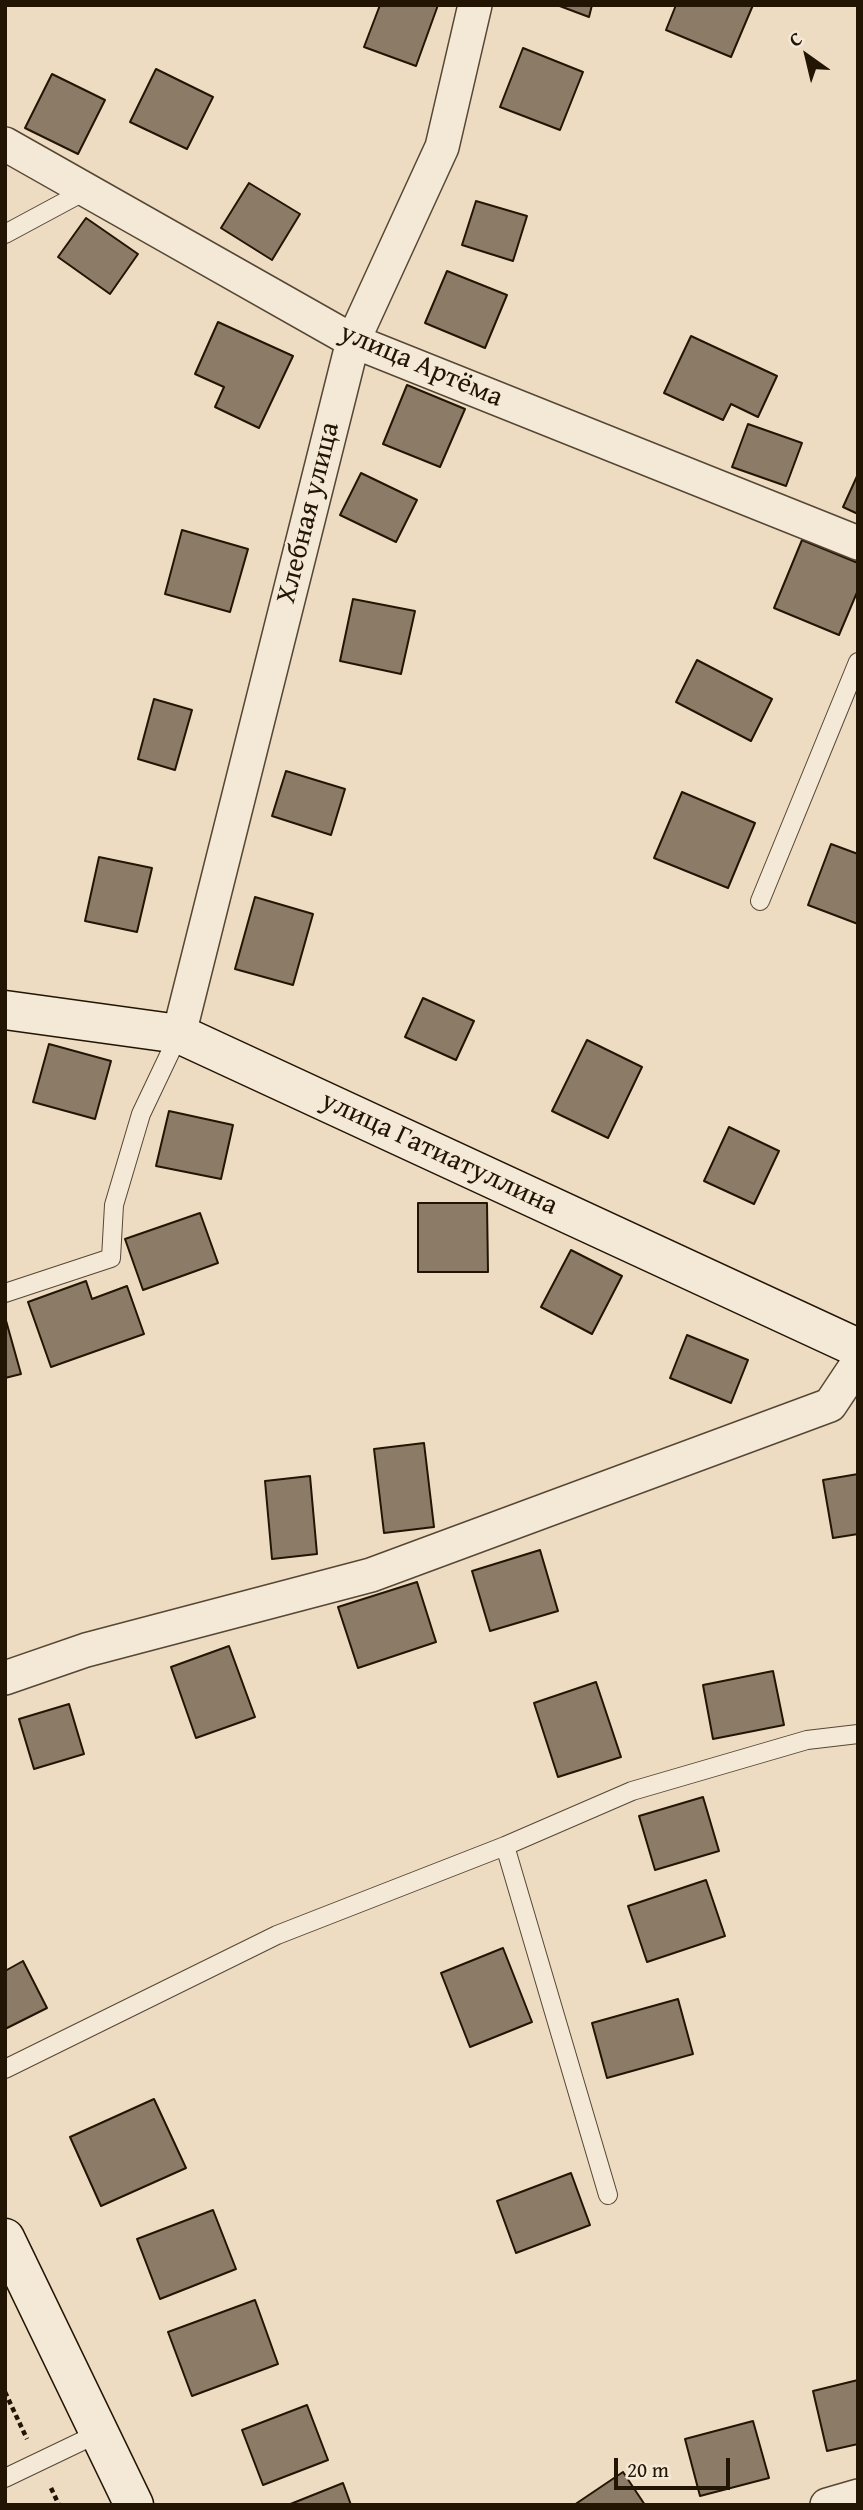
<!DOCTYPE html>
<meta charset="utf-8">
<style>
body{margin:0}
#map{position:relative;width:863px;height:2510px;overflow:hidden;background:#eedcc2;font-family:"Gentium Book Plus",serif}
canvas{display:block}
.frame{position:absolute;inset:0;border:7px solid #221504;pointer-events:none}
.north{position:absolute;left:772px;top:21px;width:70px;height:70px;-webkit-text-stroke:5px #f4e8d7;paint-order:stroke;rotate:326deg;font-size:19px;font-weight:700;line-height:28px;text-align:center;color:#221504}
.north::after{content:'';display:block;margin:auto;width:24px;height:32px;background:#221504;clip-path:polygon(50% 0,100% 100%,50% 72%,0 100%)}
.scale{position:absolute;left:614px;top:2458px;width:116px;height:32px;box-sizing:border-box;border:4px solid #221504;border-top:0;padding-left:9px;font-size:21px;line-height:24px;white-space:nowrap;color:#221504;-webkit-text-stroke:5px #f4e8d7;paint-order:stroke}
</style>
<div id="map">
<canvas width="863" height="2510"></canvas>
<div class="frame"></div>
<div class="north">С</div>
<div class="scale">20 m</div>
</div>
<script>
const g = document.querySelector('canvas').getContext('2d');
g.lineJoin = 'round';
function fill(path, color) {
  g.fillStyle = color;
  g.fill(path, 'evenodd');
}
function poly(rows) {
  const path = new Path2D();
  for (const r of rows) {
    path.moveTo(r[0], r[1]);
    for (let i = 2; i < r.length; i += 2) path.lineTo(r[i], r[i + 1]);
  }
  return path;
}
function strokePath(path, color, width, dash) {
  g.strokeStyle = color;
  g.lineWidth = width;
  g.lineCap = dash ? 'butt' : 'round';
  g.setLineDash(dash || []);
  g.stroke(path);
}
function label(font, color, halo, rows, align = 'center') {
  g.font = font + ' "Gentium Book Plus",serif';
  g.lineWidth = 5;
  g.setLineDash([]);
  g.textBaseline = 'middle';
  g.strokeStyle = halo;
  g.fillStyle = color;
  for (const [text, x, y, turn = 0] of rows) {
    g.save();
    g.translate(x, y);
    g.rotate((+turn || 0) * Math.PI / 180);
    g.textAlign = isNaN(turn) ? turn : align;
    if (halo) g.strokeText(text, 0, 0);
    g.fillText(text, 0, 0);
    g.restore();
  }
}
const building = poly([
 [380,5,438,5,416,66,364,47,380,5],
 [557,5,592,5,589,17,557,5],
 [676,5,753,5,731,57,666,30,676,5],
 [523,48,583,72,560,130,500,107,523,48],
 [156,69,213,97,187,149,130,122,156,69],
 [52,74,105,100,78,154,25,128,52,74],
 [249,183,300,214,272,260,221,228,249,183],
 [476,201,527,216,513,261,462,245,476,201],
 [86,218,138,254,110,294,58,257,86,218],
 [447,271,507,295,485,348,425,323,447,271],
 [218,322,293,356,259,428,215,407,224,387,195,374,218,322],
 [691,336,777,376,758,417,731,404,723,420,664,393,691,336],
 [407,385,465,409,440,467,383,444,407,385],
 [748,424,802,443,786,486,732,467,748,424],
 [361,473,417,500,396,542,340,515,361,473],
 [858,474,858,514,843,507,858,474],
 [182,530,248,549,230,612,165,594,182,530],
 [802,540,858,563,858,590,839,635,774,608,802,540],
 [353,599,415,611,401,674,340,661,353,599],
 [697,660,772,699,751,741,676,702,697,660],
 [154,699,192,710,175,770,138,759,154,699],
 [286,771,345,789,331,835,272,816,286,771],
 [682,792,755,823,728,888,654,858,682,792],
 [831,844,858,854,858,924,808,905,831,844],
 [99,857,152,868,137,932,85,921,99,857],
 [255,897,313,914,293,985,235,969,255,897],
 [423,998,474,1021,456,1060,405,1037,423,998],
 [587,1040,642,1067,608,1138,552,1111,587,1040],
 [49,1044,111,1061,95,1119,33,1102,49,1044],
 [169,1111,233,1125,221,1179,156,1166,169,1111],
 [729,1127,779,1151,754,1204,704,1181,729,1127],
 [418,1203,487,1203,488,1272,418,1272,418,1203],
 [200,1213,218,1263,143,1290,125,1239,200,1213],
 [571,1250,622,1276,592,1334,541,1307,571,1250],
 [86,1281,92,1299,127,1286,144,1334,51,1367,28,1302,86,1281],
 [5,1317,21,1374,5,1378,5,1317],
 [687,1335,748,1360,731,1403,670,1378,687,1335],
 [424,1443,434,1527,384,1533,374,1449,424,1443],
 [858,1474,858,1534,833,1538,823,1480,858,1474],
 [310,1476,317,1554,272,1559,265,1481,310,1476],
 [540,1550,558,1611,490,1631,472,1571,540,1550],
 [417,1582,436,1642,358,1668,338,1607,417,1582],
 [229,1646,255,1717,196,1738,171,1667,229,1646],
 [773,1671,784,1725,713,1739,703,1685,773,1671],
 [596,1682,621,1757,558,1777,534,1703,596,1682],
 [69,1704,84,1754,34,1769,19,1719,69,1704],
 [703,1797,719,1851,655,1870,639,1816,703,1797],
 [706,1880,725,1936,647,1962,628,1906,706,1880],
 [503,1948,532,2022,470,2047,441,1973,503,1948],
 [23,1961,47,2008,5,2029,5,1971,23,1961],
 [678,1999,693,2054,607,2078,592,2023,678,1999],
 [154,2099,186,2168,101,2206,70,2137,154,2099],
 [571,2173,590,2225,516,2253,497,2201,571,2173],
 [213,2210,236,2269,160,2299,137,2239,213,2210],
 [255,2300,278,2364,192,2396,168,2332,255,2300],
 [858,2380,858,2444,827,2451,813,2391,858,2380],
 [307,2405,328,2460,263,2485,242,2430,307,2405],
 [753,2421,769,2478,700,2496,685,2439,753,2421],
 [623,2472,645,2505,574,2505,623,2472],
 [343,2483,351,2505,288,2505,343,2483]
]);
const path = poly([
 [5,2392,27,2439],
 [51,2488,59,2505]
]);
const lane = poly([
 [5,234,85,191],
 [760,901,858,662],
 [5,1293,111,1258,114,1205,141,1114,179,1034],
 [505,1846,608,2195],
 [5,2069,277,1935,505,1846,632,1791,807,1740,858,1734],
 [5,2478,99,2433]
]);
const street = poly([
 [5,144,353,341,858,543],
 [179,1034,353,341,442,147,475,5],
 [5,1678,86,1650,371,1575,830,1405,858,1363],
 [827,2505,858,2496]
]);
const secondary = poly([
 [5,1010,179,1034,858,1348],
 [5,2238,134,2505]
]);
const streetNames = [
 ["улица Артёма",421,366,23],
 ["Хлебная улица",309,513,-76],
 ["улица Гатиатуллина",439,1154,25]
];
fill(building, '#8c7c67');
strokePath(building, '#221504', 2);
strokePath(lane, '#554734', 20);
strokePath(street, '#554734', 36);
strokePath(secondary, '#221504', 41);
strokePath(path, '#221504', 4.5, [5, 3.5]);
strokePath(lane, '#f4e8d7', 18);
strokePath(street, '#f4e8d7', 33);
strokePath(secondary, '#f4e8d7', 38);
label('28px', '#221504', '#f4e8d7', streetNames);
</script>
